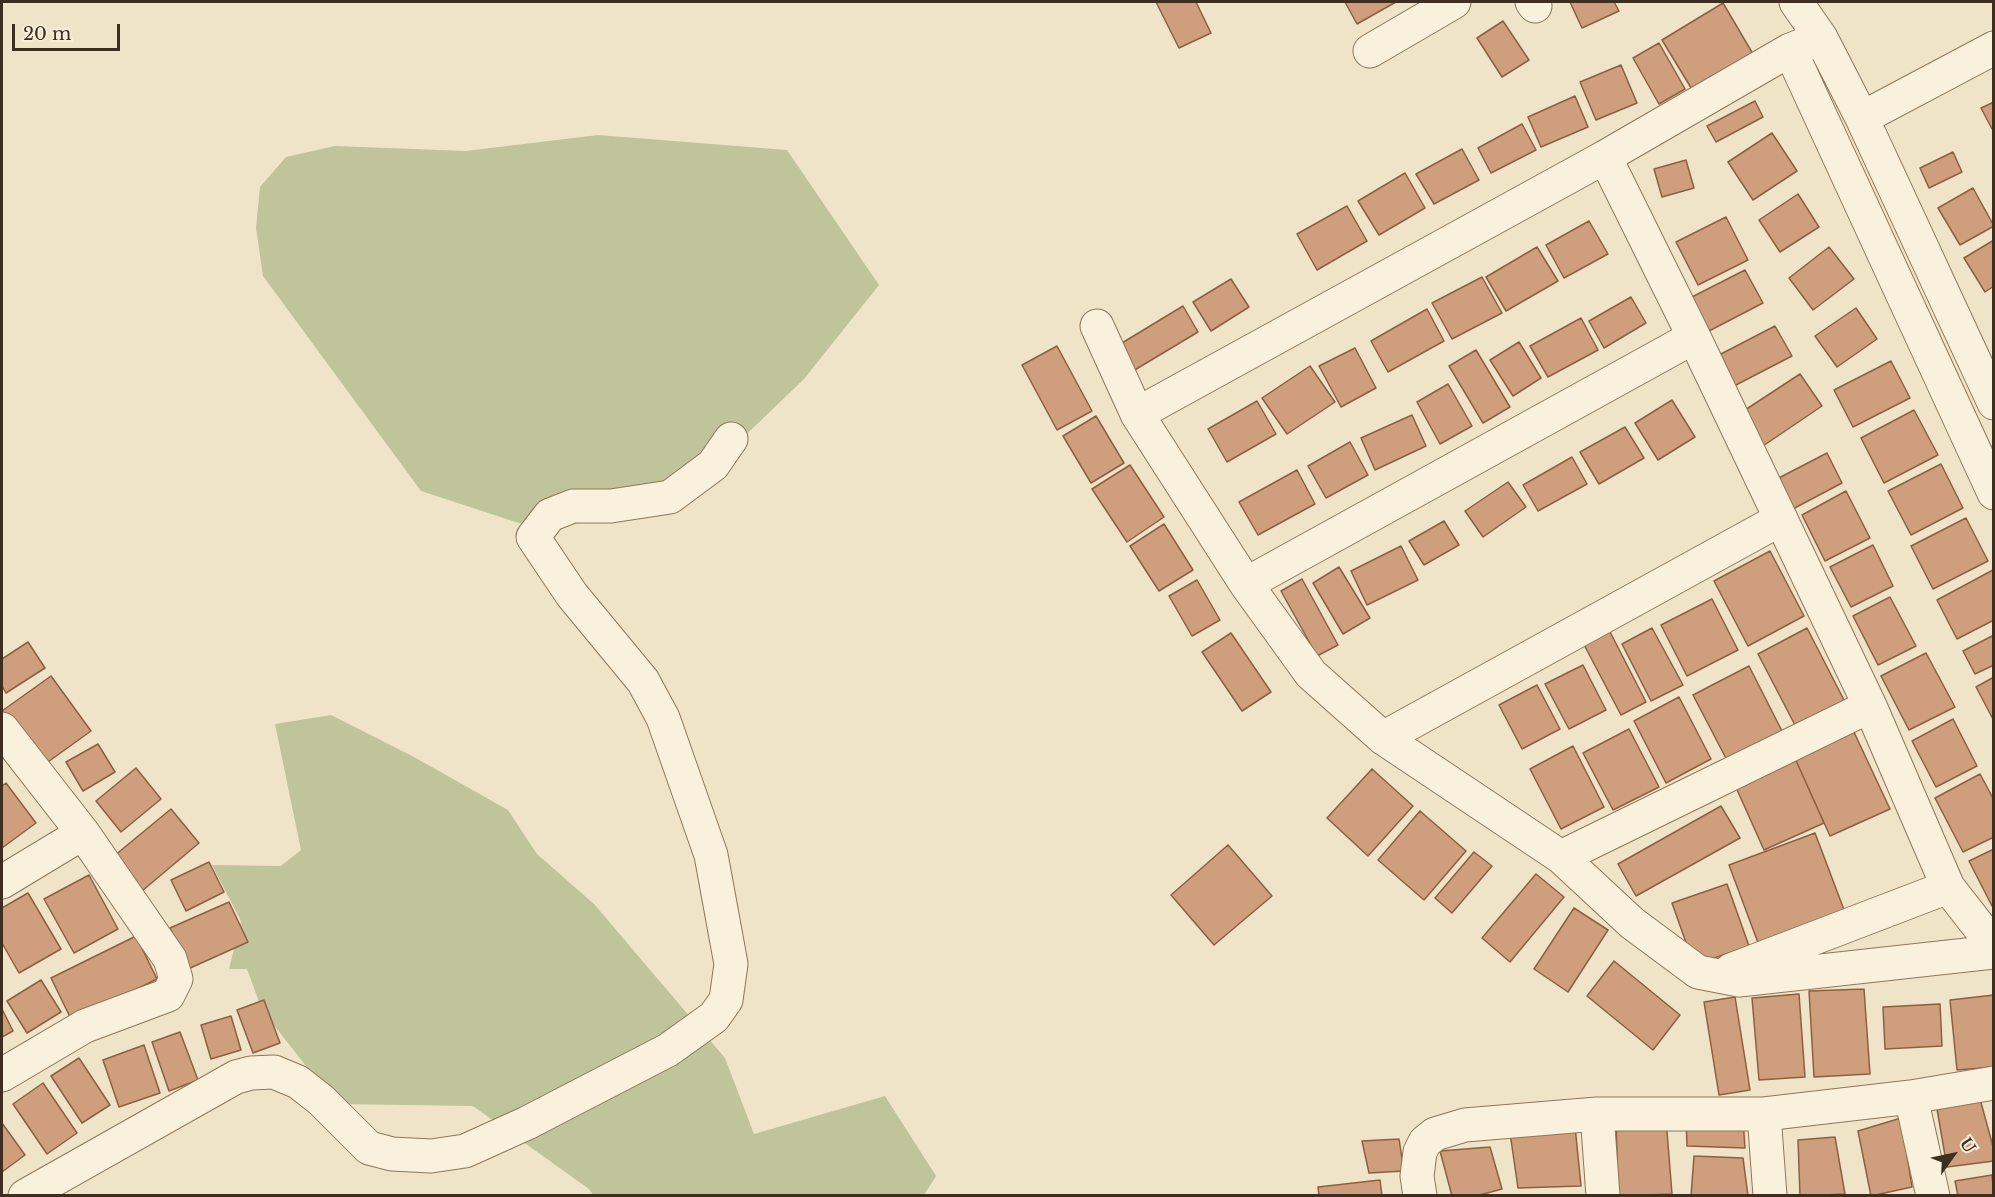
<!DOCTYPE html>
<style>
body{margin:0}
#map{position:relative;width:1995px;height:1197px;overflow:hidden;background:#f0e4c8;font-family:"Libre Baskerville",serif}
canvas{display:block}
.frame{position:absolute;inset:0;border:3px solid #3d2e20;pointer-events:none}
.north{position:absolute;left:1923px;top:1125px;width:60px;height:60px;-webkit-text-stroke:4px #f7eed8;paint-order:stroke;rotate:57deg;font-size:16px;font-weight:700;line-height:24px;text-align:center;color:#3d2e20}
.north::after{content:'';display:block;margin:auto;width:21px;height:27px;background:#3d2e20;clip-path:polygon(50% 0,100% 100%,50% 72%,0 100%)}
.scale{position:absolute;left:12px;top:24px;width:108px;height:27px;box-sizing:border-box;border:3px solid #3d2e20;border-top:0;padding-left:8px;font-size:18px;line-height:21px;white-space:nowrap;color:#3d2e20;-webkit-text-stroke:4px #f7eed8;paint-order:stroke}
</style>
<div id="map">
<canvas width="1995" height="1197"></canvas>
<div class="frame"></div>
<div class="north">U</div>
<div class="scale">20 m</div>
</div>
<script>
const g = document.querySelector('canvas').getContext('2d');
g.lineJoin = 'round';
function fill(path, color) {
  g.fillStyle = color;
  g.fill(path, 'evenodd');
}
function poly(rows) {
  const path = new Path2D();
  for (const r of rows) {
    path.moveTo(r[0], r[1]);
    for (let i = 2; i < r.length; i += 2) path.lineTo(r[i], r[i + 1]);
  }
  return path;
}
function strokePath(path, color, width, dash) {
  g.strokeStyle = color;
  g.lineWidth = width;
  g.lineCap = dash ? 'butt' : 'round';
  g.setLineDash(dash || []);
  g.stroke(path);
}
const cemetery = poly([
 [598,135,787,150,879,285,804,379,728,452,618,519,534,528,421,491,263,276,256,228,260,187,286,157,335,146,466,151],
 [331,715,414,757,508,810,537,854,594,904,725,1058,754,1134,885,1096,936,1176,924,1195,593,1195,589,1189,473,1106,336,1104,262,1010,247,969,229,969,241,921,212,865,281,866,301,850,275,724]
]);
const building = poly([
 [1156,2,1196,2,1211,33,1179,48,1156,2],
 [1345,2,1396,2,1357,24,1345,2],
 [1570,2,1614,2,1619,11,1582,28,1570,2],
 [1723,3,1753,54,1693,91,1662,40,1723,3],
 [1503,21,1529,60,1502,77,1477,38,1503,21],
 [1659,43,1685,89,1659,104,1633,58,1659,43],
 [1621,65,1637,103,1596,120,1580,82,1621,65],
 [1575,96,1588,127,1541,147,1528,117,1575,96],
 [1755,101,1763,117,1716,142,1707,126,1755,101],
 [1994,102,1994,128,1992,129,1981,108,1994,102],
 [1522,124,1536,150,1491,173,1478,148,1522,124],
 [1772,133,1797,171,1753,200,1728,162,1772,133],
 [1462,149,1479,180,1434,204,1416,174,1462,149],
 [1953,152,1962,172,1929,188,1920,168,1953,152],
 [1686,160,1694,188,1662,197,1654,169,1686,160],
 [1405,173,1425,208,1379,235,1358,201,1405,173],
 [1973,188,1994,226,1960,245,1938,208,1973,188],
 [1798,194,1819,227,1780,252,1759,220,1798,194],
 [1347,206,1367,241,1317,270,1297,234,1347,206],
 [1726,217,1748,260,1698,285,1676,242,1726,217],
 [1589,221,1608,254,1564,278,1546,245,1589,221],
 [1994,240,1994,286,1985,292,1964,258,1994,240],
 [1537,247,1558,281,1506,311,1486,277,1537,247],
 [1829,247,1854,279,1813,310,1789,278,1829,247],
 [1745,270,1763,303,1709,331,1692,297,1745,270],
 [1482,277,1502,313,1452,339,1432,303,1482,277],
 [1231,279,1249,307,1211,331,1193,302,1231,279],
 [1631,297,1646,323,1604,348,1589,321,1631,297],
 [1183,306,1198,332,1133,371,1117,346,1183,306],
 [1856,308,1877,339,1837,367,1815,336,1856,308],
 [1427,309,1444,341,1388,372,1371,341,1427,309],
 [1581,318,1598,350,1548,377,1530,346,1581,318],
 [1775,326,1792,356,1734,386,1719,355,1775,326],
 [1519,342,1541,378,1513,396,1490,360,1519,342],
 [1057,346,1092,411,1057,430,1022,365,1057,346],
 [1355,348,1376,388,1341,407,1319,366,1355,348],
 [1476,350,1510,407,1483,423,1449,366,1476,350],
 [1891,361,1910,398,1853,427,1834,390,1891,361],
 [1310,366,1335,402,1287,434,1262,398,1310,366],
 [1800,374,1822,406,1760,448,1739,414,1800,374],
 [1448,384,1472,426,1440,444,1417,402,1448,384],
 [1672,400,1695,437,1658,460,1635,423,1672,400],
 [1257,401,1276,434,1227,462,1208,429,1257,401],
 [1914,410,1938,455,1884,483,1861,438,1914,410],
 [1412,415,1426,446,1375,470,1361,438,1412,415],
 [1096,416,1124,463,1091,483,1063,436,1096,416],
 [1625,427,1644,458,1599,484,1580,452,1625,427],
 [1350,442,1368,475,1326,498,1308,466,1350,442],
 [1827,453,1842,483,1789,511,1773,481,1827,453],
 [1572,457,1587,484,1538,511,1523,485,1572,457],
 [1941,464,1963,508,1911,535,1888,491,1941,464],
 [1130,465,1164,517,1127,542,1092,489,1130,465],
 [1297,470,1315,504,1258,535,1239,502,1297,470],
 [1508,482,1526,507,1483,537,1465,511,1508,482],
 [1846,491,1870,538,1825,561,1802,515,1846,491],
 [1966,518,1988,561,1933,589,1911,546,1966,518],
 [1444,521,1459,545,1424,565,1409,541,1444,521],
 [1164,524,1193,570,1159,591,1130,546,1164,524],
 [1873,545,1893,586,1851,607,1830,567,1873,545],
 [1401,546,1418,580,1367,605,1351,571,1401,546],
 [1770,551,1804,616,1748,646,1714,581,1770,551],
 [1339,567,1370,618,1343,634,1313,583,1339,567],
 [1993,570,1994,620,1957,639,1937,600,1993,570],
 [1302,579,1338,645,1317,656,1281,591,1302,579],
 [1197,580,1220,620,1192,636,1169,596,1197,580],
 [1890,597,1916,646,1878,665,1853,616,1890,597],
 [1712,599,1738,650,1687,676,1661,625,1712,599],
 [1607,626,1646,702,1621,715,1581,639,1607,626],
 [1652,628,1683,685,1651,701,1622,644,1652,628],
 [1807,628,1845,702,1796,727,1758,654,1807,628],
 [1231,633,1271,692,1242,711,1202,652,1231,633],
 [1994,635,1994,665,1975,674,1963,651,1994,635],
 [28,642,45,668,6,693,2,686,2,659,28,642],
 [1926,653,1955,707,1909,730,1881,676,1926,653],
 [1583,665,1606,710,1569,729,1545,684,1583,665],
 [1749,666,1785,737,1730,766,1693,695,1749,666],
 [51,676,91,731,41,767,2,711,51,676],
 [1994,677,1994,721,1976,687,1994,677],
 [1537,685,1560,729,1522,749,1499,705,1537,685],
 [1679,697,1711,759,1666,783,1634,721,1679,697],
 [1953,719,1977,766,1936,787,1912,741,1953,719],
 [1629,729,1659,787,1613,810,1583,753,1629,729],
 [1853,730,1890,809,1830,836,1794,756,1853,730],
 [98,744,115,772,83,791,66,762,98,744],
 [1573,746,1604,807,1561,829,1530,769,1573,746],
 [1794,756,1824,823,1764,850,1734,783,1794,756],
 [136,768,161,799,121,832,96,801,136,768],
 [1372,769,1413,806,1368,856,1327,818,1372,769],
 [1980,774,1994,800,1994,837,1963,852,1935,798,1980,774],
 [6,783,36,823,2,848,2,786,6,783],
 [1721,806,1740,838,1636,896,1618,864,1721,806],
 [171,809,199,843,142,891,114,856,171,809],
 [1420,811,1466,851,1424,900,1378,860,1420,811],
 [1815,833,1846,915,1760,948,1729,865,1815,833],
 [1228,845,1272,896,1214,945,1171,895,1228,845],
 [1994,849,1994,905,1992,906,1969,861,1994,849],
 [1474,852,1492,866,1452,913,1435,898,1474,852],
 [209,862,224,892,186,911,171,880,209,862],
 [1536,874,1564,897,1510,962,1482,938,1536,874],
 [89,875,118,929,74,953,44,899,89,875],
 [1727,884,1749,946,1694,965,1672,903,1727,884],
 [28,893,61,949,19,973,2,943,2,908,28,893],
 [229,902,248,942,188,969,170,928,229,902],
 [1574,908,1608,930,1568,992,1534,969,1574,908],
 [136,936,157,979,72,1021,51,978,136,936],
 [1614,961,1680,1015,1653,1050,1587,996,1614,961],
 [41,980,61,1012,27,1033,7,1001,41,980],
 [1864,989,1870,1074,1814,1077,1809,991,1864,989],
 [1799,994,1805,1077,1759,1080,1752,998,1799,994],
 [1994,995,1994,1067,1957,1070,1950,1000,1994,995],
 [1735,997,1750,1090,1719,1095,1704,1002,1735,997],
 [264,1000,280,1043,253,1053,237,1010,264,1000],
 [1940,1004,1942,1046,1885,1049,1883,1007,1940,1004],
 [2,1009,13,1031,2,1037,2,1009],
 [231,1016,241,1050,211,1059,201,1025,231,1016],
 [180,1032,198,1080,169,1091,152,1042,180,1032],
 [144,1045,160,1093,119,1107,103,1060,144,1045],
 [79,1058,110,1105,82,1123,51,1076,79,1058],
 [43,1083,77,1133,47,1154,13,1104,43,1083],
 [1980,1099,1994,1150,1994,1161,1947,1167,1937,1109,1980,1099],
 [1616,1116,1666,1119,1672,1194,1618,1196,1616,1116],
 [1686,1117,1743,1119,1745,1148,1687,1146,1686,1117],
 [1901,1118,1912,1187,1871,1196,1858,1131,1901,1118],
 [2,1123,25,1155,2,1172,2,1123],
 [1575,1126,1581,1186,1518,1188,1510,1133,1575,1126],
 [1835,1137,1845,1194,1800,1196,1798,1140,1835,1137],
 [1399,1139,1404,1171,1369,1173,1362,1141,1399,1139],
 [1490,1147,1502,1189,1476,1196,1452,1196,1440,1151,1490,1147],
 [1694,1156,1743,1158,1748,1196,1691,1196,1694,1156],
 [1992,1175,1994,1196,1958,1196,1955,1181,1992,1175],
 [1380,1180,1382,1196,1319,1196,1318,1187,1380,1180]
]);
const minor = poly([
 [1532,2,1535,6],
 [1796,2,1821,38,1862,118,1994,403],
 [1790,50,1994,493],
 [1370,51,1454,2],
 [1862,118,1994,48],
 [1605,157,1790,50,1811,42],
 [1097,326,1137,414],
 [1246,584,1694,337],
 [2,729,83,833,170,959,176,979,168,995,85,1026,2,1075],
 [1383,738,1781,519],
 [1561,857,1870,706],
 [2,882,83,833],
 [1994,946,1948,887,1870,706,1694,337,1605,157,1137,414,1246,584,1311,674,1383,738,1561,857,1632,923,1698,972,1739,980,1994,952],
 [1731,970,1948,887],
 [1911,1097,1933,1196],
 [1597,1114,1603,1196],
 [1764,1114,1770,1196],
 [25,1196,236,1077,251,1073,274,1072,298,1082,321,1100,369,1148,392,1154,431,1156,465,1151,527,1123,668,1050,714,1017,726,1000,731,964,711,855,663,718,643,681,572,595,533,537,550,515,573,506,611,506,670,497,713,465,731,439],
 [1420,1196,1417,1176,1420,1152,1425,1142,1435,1134,1465,1125,1597,1114,1764,1114,1911,1097,1994,1083]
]);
fill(cemetery, '#bfc49a');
fill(building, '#cf9f7d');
strokePath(building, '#8d5f41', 1.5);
strokePath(minor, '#8d765c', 35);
strokePath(minor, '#faf1dc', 33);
</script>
